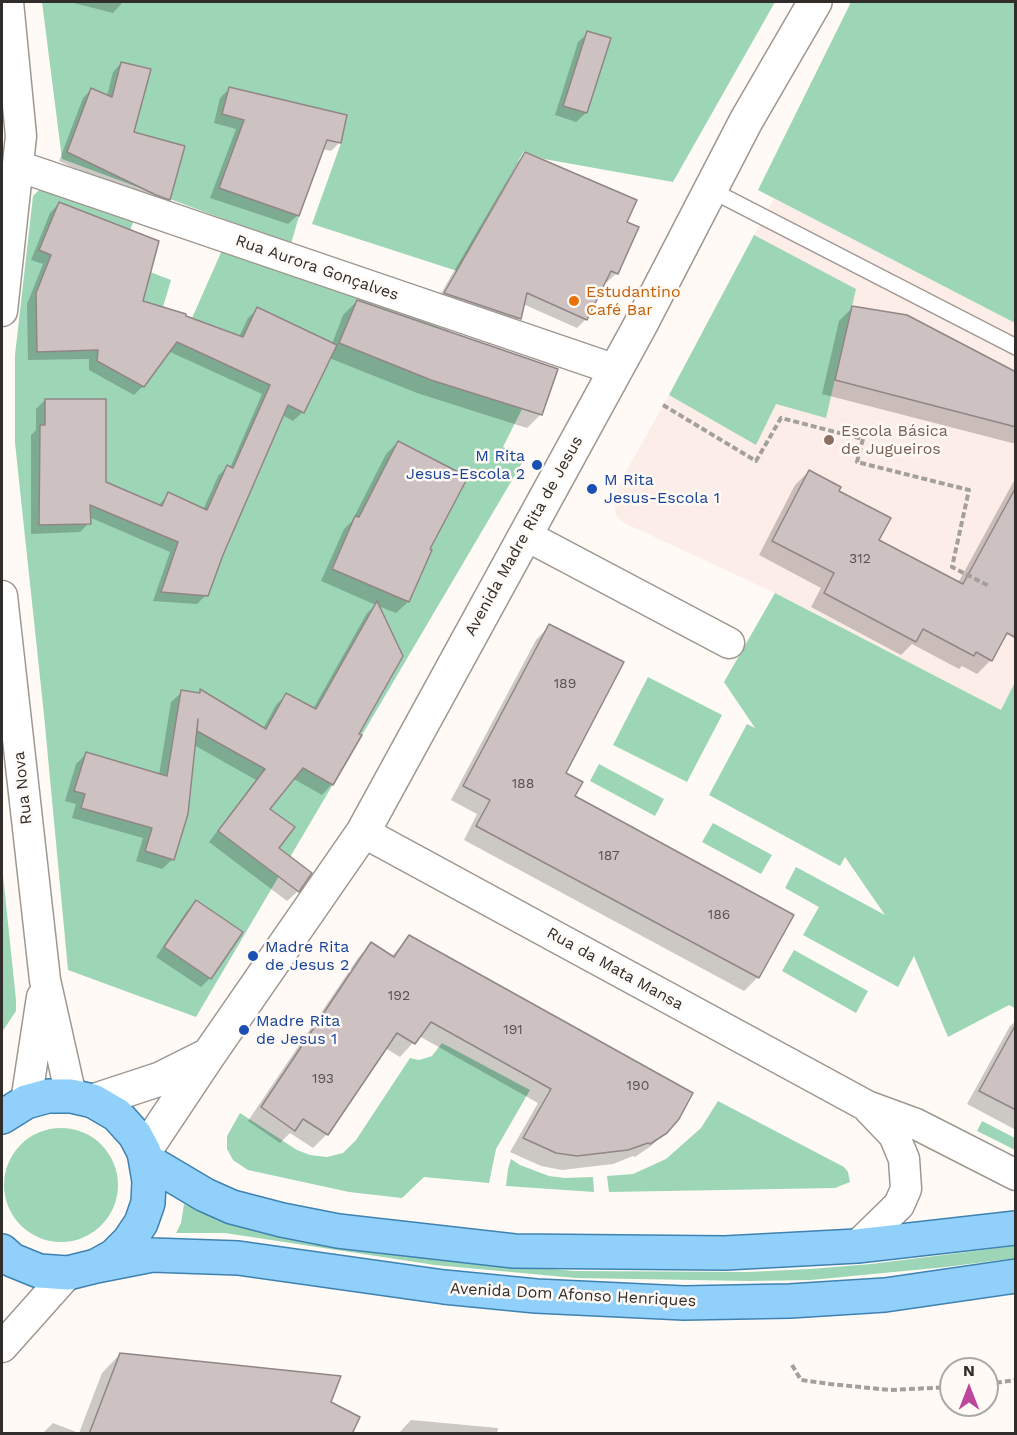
<!DOCTYPE html>
<meta charset="utf-8">
<style>
body{margin:0}
#map{position:relative;width:1017px;height:1435px;overflow:hidden;background:#fffaf5;font-family:"Work Sans",sans-serif}
canvas{display:block}
.frame{position:absolute;inset:0;border:3px solid #302d2a;pointer-events:none}
.north{position:absolute;left:939px;top:1357px;width:60px;height:60px;box-sizing:border-box;background:#fffaf5;border:2px solid #aca8a4;border-radius:50%;rotate:0deg;font-size:16px;font-weight:700;line-height:24px;text-align:center;color:#302d2a}
.north::after{content:'';display:block;margin:auto;width:21px;height:27px;background:#bd479d;clip-path:polygon(50% 0,100% 100%,50% 72%,0 100%)}
</style>
<div id="map">
<canvas width="1017" height="1435"></canvas>
<div class="frame"></div>
<div class="north">N</div>
</div>
<script>
const g = document.querySelector('canvas').getContext('2d');
g.lineJoin = 'round';
function fill(path, color) {
  g.fillStyle = color;
  g.fill(path, 'evenodd');
}
function poly(rows) {
  const path = new Path2D();
  for (const r of rows) {
    if (r.length === 3) {
      path.moveTo(r[0] + r[2], r[1]);
      path.arc(r[0], r[1], r[2], 0, 2 * Math.PI);
      continue;
    }
    path.moveTo(r[0], r[1]);
    for (let i = 2; i < r.length; i += 2) path.lineTo(r[i], r[i + 1]);
  }
  return path;
}
function strokePath(path, color, width, dash) {
  g.strokeStyle = color;
  g.lineWidth = width;
  g.lineCap = dash ? 'butt' : 'round';
  g.setLineDash(dash || []);
  g.stroke(path);
}
function label(font, color, halo, rows, align = 'center') {
  g.font = font + ' "Work Sans",sans-serif';
  g.lineWidth = 5;
  g.setLineDash([]);
  g.textBaseline = 'middle';
  g.strokeStyle = halo;
  g.fillStyle = color;
  for (const [text, x, y, turn = 0] of rows) {
    g.save();
    g.translate(x, y);
    g.rotate((+turn || 0) * Math.PI / 180);
    g.textAlign = isNaN(turn) ? turn : align;
    if (halo) g.strokeText(text, 0, 0);
    g.fillText(text, 0, 0);
    g.restore();
  }
}
const education = poly([
 [774,198,1015,323,1015,682,1001,710,775,593,622,522,616,515,614,502,624,475,669,395]
]);
const green = poly([
 [42,2,775,2,673,182,544,159,524,151,457,271,312,224,341,143,347,115,277,98,265,152,316,170,299,216,291,244,62,159],
 [851,2,1015,2,1015,323,758,190],
 [41,188,134,220,119,260,171,280,163,307,192,318,223,248,358,296,450,331,432,380,522,409,503,447,525,458,196,1017,68,970,44,715,15,443,15,355,33,196],
 [754,235,856,289,826,418,776,404,756,445,669,395],
 [775,593,1001,710,1015,682,1015,1008,1009,1005,948,1037,914,956,898,987,803,935,819,907,785,888,796,867,885,915,845,857,840,866,709,795,747,724,755,728,724,682],
 [648,677,722,715,687,782,613,745],
 [599,764,664,799,655,816,590,781],
 [713,823,772,855,761,874,702,842],
 [2,866,16,1000,16,1011,2,1032],
 [794,950,868,991,856,1013,782,971],
 [442,1043,530,1090,496,1149,489,1183,424,1177,402,1198,349,1192,248,1170,233,1160,227,1149,227,1136,240,1113,297,1150,310,1155,327,1157,343,1153,356,1140,410,1058,419,1060,432,1056],
 [718,1101,844,1167,848,1172,850,1182,835,1188,609,1192,607,1176,633,1174,666,1159,701,1128],
 [982,1121,1015,1138,1015,1150,977,1131],
 [61,1185,57],
 [511,1159,520,1165,549,1176,565,1178,593,1177,594,1192,506,1186,508,1169],
 [184,1204,247,1228,307,1240,441,1260,575,1271,748,1272,810,1269,871,1264,1015,1246,1016,1258,946,1267,811,1280,750,1281,576,1278,435,1265,225,1233,176,1233,181,1223]
]);
const shadow = poly([
 [70,2,123,2,113,13],
 [588,33,586,113,576,122,555,115,578,42],
 [121,63,133,133,169,199,160,207,59,161,83,98,91,90,107,96,113,72],
 [229,89,340,142,331,151,322,149,298,215,288,224,210,198,236,129,214,123,220,98],
 [526,153,625,223,617,273,607,282,605,281,586,319,577,328,523,304,519,318,510,328,436,302,517,163],
 [59,203,141,302,239,337,248,318,257,309,332,344,343,315,357,301,541,414,527,428,417,393,329,358,303,412,293,421,282,415,222,554,206,595,197,604,153,601,170,552,89,517,89,523,80,532,31,534,31,435,36,430,36,409,45,400,104,483,158,506,169,494,203,510,218,476,227,467,230,468,262,394,168,351,143,386,134,395,89,370,89,359,28,360,27,304,43,264,31,260,50,213],
 [853,307,1016,373,1016,444,822,394,839,321],
 [398,442,430,550,408,602,396,613,378,606,357,734,332,784,322,795,292,778,268,809,277,848,310,873,298,891,287,901,209,842,256,780,194,745,173,859,162,869,136,861,143,838,72,818,76,804,65,801,76,764,86,754,159,775,171,702,182,692,197,694,200,691,263,729,276,705,286,695,313,709,367,613,376,605,321,581,344,529,352,521,386,454],
 [809,471,837,492,877,541,958,583,1016,477,1016,621,991,660,977,674,962,666,959,669,912,644,901,655,811,607,821,588,759,555,795,485],
 [549,626,564,774,573,796,758,977,744,991,464,840,477,814,451,800,536,640],
 [196,902,210,978,201,987,156,957,187,911],
 [409,937,666,1132,651,1146,635,1157,633,1156,613,1164,562,1170,541,1166,510,1152,538,1103,419,1036,400,1057,385,1048,327,1134,313,1148,290,1133,280,1143,248,1121,358,958,371,944,391,957],
 [1016,1021,1016,1130,967,1104,1010,1026],
 [120,1354,329,1402,350,1434,42,1434,53,1423,79,1433,102,1373],
 [411,1420,498,1428,497,1434,398,1434]
]);
const building = poly([
 [587,31,611,38,587,113,563,106,587,31],
 [121,62,151,69,134,132,185,146,170,200,156,195,67,152,91,88,112,97,121,62],
 [229,87,347,115,341,143,327,140,299,216,219,188,244,120,222,114,229,87],
 [525,152,637,200,627,222,639,227,618,274,611,271,587,320,527,293,521,319,444,293,525,152],
 [59,202,159,241,143,301,186,314,186,316,243,337,257,307,337,345,304,413,288,405,223,555,208,596,161,592,178,542,90,505,91,524,39,525,40,425,45,425,45,399,106,399,106,482,162,506,168,492,207,510,227,465,233,468,270,385,177,342,144,387,97,361,98,350,37,352,36,293,51,255,39,250,59,202],
 [357,300,558,369,542,415,431,380,339,343,357,300],
 [852,306,907,315,1016,372,1016,427,835,380,852,306],
 [398,441,468,477,430,549,432,550,409,602,332,569,355,516,359,517,398,441],
 [809,470,841,487,839,491,891,518,879,540,963,584,1016,487,1016,638,1007,633,992,661,976,652,974,656,923,629,916,642,824,593,834,573,772,541,809,470],
 [377,601,403,656,359,734,362,735,333,785,303,768,270,809,295,827,279,848,312,873,299,892,218,831,265,769,197,731,198,719,188,814,174,860,145,851,152,828,81,808,85,794,74,791,86,752,167,776,181,690,200,693,200,689,266,729,286,693,316,709,377,601],
 [549,624,624,662,566,773,583,782,575,796,794,915,759,978,476,826,490,800,463,786,549,624],
 [196,900,243,932,211,979,164,947,196,900],
 [409,935,693,1093,679,1119,667,1133,650,1144,648,1143,628,1150,577,1156,556,1153,523,1138,551,1089,431,1022,415,1044,397,1033,328,1135,303,1119,295,1131,261,1107,371,942,394,957,409,935],
 [1016,1024,1016,1110,979,1091,1016,1024],
 [120,1353,341,1376,331,1402,360,1417,352,1434,89,1434,120,1353]
]);
const path = poly([
 [663,405,756,461,781,418,863,439,857,462,969,490,952,567,989,586],
 [792,1365,801,1380,830,1384,890,1390,951,1387],
 [987,1384,1016,1380]
]);
const service = poly([
 [711,190,1016,347]
]);
const minor = poly([
 [18,166,616,370],
 [2,311,21,136,8,2],
 [525,535,729,643],
 [2,596,45,980,71,1096],
 [363,832,867,1106,916,1124,1016,1175],
 [26,1102,42,997],
 [857,1246,899,1205,906,1189,904,1159,894,1135,869,1109],
 [2,1347,68,1273]
]);
const tertiary = poly([
 [93,1101,160,1079,206,1056],
 [144,1152,208,1056,363,832,642,322,746,121,815,2]
]);
const primary = poly([
 [2,1117,26,1102,48,1096,71,1096,93,1101,117,1115,135,1135,144,1152,149,1181,148,1203,141,1223,129,1241,114,1256,96,1266,68,1273,39,1271,12,1260,2,1251],
 [146,1160,205,1195,232,1207,282,1220,338,1231,514,1251,725,1253,857,1246,1016,1228],
 [96,1266,152,1255,238,1258,444,1287,536,1296,684,1303,790,1301,885,1295,1016,1276]
]);
const markers = [
 [574,301,6,"#e8710a"],
 [829,440,6,"#8d6e63"],
 [537,465,6,"#1a4fb4"],
 [592,489,6,"#1a4fb4"],
 [253,956,6,"#1a4fb4"],
 [244,1030,6,"#1a4fb4"]
];
const numberNames = [
 ["312",860,559],
 ["189",565,684],
 ["188",523,784],
 ["187",609,856],
 ["186",719,915],
 ["192",399,996],
 ["191",513,1030],
 ["193",323,1079],
 ["190",638,1086]
];
const streetNames = [
 ["Rua Aurora Gonçalves",317,268,19],
 ["Avenida Madre Rita de Jesus",524,536,-61],
 ["Rua Nova",23,788,-96],
 ["Rua da Mata Mansa",615,969,29],
 ["Avenida Dom Afonso Henriques",573,1295,3]
];
const foodNames = [
 ["Estudantino",586,292],
 ["Café Bar",586,310]
];
const educationNames = [
 ["Escola Básica",841,431],
 ["de Jugueiros",841,449]
];
const transitNames = [
 ["M Rita",525,456,"right"],
 ["Jesus-Escola 2",525,474,"right"],
 ["M Rita",604,480],
 ["Jesus-Escola 1",604,498],
 ["Madre Rita",265,947],
 ["de Jesus 2",265,965],
 ["Madre Rita",256,1021],
 ["de Jesus 1",256,1039]
];
fill(education, '#fdede8');
fill(green, '#9dd6b6');
fill(shadow, '#0003');
fill(building, '#cdc1c1');
strokePath(building, '#918686', 1.5);
strokePath(service, '#9e9790', 18);
strokePath(minor, '#9e9790', 33);
strokePath(tertiary, '#9e9790', 36);
strokePath(primary, '#3e82b1', 36);
strokePath(path, '#a39f9b', 4, [6, 3]);
strokePath(service, '#fff', 15);
strokePath(minor, '#fff', 30);
strokePath(tertiary, '#fff', 33);
strokePath(primary, '#90d0fb', 33);
for (const [x, y, r, color] of markers) {
  const dot = new Path2D();
  dot.arc(x, y, r, 0, 2 * Math.PI);
  g.fillStyle = color;
  g.fill(dot);
  strokePath(dot, '#fffaf5', 2);
}
label('14px', '#575250', null, numberNames);
label('16px', '#302d2a', '#fffaf5', streetNames);
label('16px', '#c56008', '#fffaf5', foodNames, 'left');
label('16px', '#785e54', '#fffaf5', educationNames, 'left');
label('16px', '#164399', '#fffaf5', transitNames, 'left');
</script>
